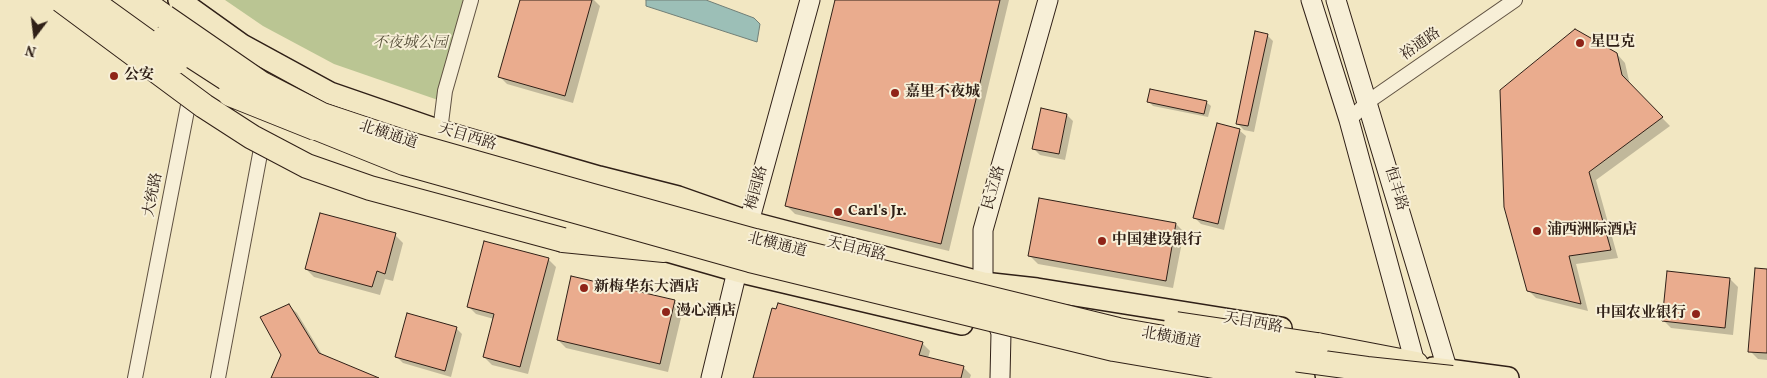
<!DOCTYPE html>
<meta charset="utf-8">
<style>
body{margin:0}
#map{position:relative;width:1767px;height:378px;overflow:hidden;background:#f2e7c2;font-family:Vollkorn,serif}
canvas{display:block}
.north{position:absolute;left:10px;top:10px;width:50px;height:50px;-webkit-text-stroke:4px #f7efd7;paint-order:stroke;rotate:195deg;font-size:14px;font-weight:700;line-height:20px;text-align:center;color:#302017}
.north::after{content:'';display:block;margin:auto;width:18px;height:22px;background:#302017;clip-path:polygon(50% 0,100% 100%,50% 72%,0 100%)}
</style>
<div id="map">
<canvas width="1767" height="378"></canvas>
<div class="north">N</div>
</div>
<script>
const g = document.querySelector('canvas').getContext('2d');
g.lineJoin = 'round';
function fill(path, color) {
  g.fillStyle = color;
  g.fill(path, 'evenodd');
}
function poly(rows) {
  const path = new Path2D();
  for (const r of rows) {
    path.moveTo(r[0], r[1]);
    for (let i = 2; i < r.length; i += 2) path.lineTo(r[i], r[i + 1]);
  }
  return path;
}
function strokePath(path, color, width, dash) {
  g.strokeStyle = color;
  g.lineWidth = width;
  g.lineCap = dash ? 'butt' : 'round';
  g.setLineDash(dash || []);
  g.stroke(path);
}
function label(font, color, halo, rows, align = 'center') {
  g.font = font + ' Vollkorn,"Noto Serif SC",serif';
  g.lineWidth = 4;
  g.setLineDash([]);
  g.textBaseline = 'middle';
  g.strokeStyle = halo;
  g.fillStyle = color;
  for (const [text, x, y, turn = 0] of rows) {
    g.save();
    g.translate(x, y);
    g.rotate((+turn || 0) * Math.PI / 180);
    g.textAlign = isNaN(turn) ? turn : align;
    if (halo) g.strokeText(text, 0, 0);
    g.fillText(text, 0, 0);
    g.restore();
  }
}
const green = poly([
 [225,0,469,0,438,100,334,64,263,26]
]);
const water = poly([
 [646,0,706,0,754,18,760,24,757,42,646,6,646,0]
]);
const shadow = poly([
 [521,0,594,0,600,6,573,103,507,84,499,76],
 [836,0,1009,0,949,251,795,214,787,206],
 [1267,35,1273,41,1254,132,1244,130,1237,123],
 [1617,54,1625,63,1630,85,1670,126,1596,180,1618,258,1576,264,1588,311,1536,298,1528,290],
 [1149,102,1206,102,1211,106,1208,117,1153,106],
 [1042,110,1067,115,1073,121,1065,160,1040,155,1034,149],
 [1239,130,1246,136,1224,230,1201,224,1195,218],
 [1176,224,1184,232,1173,288,1038,264,1030,256],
 [395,235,403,243,393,281,385,279,380,295,314,277,306,269],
 [548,259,556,267,528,374,492,365,484,357,494,319,476,314,468,306],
 [1767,270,1767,360,1758,359,1750,351],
 [1668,272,1730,279,1738,287,1733,335,1671,328,1663,320],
 [675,301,683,309,668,372,566,348,558,340],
 [288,305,297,313,323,356,371,378,271,378,282,355],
 [456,328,462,334,451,377,403,363,397,357],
 [922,343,930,351,928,358,963,367,971,375,970,378,755,378]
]);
const building = poly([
 [520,0,592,0,565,96,498,77,520,0],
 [835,0,1000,0,941,244,785,206,835,0],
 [1575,29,1617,53,1622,75,1663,117,1589,172,1611,250,1569,256,1581,304,1527,291,1504,207,1500,90,1575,29],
 [1255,31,1268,34,1248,126,1236,124,1255,31],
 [1150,89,1207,101,1204,114,1147,102,1150,89],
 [1041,108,1067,114,1059,154,1032,149,1041,108],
 [1217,123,1240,129,1218,224,1193,218,1217,123],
 [1039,198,1176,223,1166,281,1028,256,1039,198],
 [320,213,396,233,385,274,377,271,372,287,305,269,320,213],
 [484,241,549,258,520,367,483,357,494,314,467,307,484,241],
 [1755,268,1767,269,1767,353,1748,352,1755,268],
 [1667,271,1730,278,1725,328,1662,321,1667,271],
 [571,276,675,300,660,364,557,340,571,276],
 [778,303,923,342,919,355,964,366,961,378,753,378,772,308,776,309,778,303],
 [289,304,319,353,379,378,271,378,281,355,260,317,289,304],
 [407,313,457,327,445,371,395,357,407,313]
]);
const street = poly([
 [1349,120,1369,101,1515,0],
 [440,131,445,91,471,0],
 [135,378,191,90],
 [218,378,263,138]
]);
const secondary = poly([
 [1311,0,1349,120,1418,374],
 [1336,0,1450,378],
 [711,378,749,222,810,0],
 [1000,378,1001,333,983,283,983,230,1048,0]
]);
const primary = poly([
 [179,0,242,45,330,93,440,131,599,177,678,197,749,222,983,283,1037,289,1281,328],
 [160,54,225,101,265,122,322,149,381,169,737,271,962,324],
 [1433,368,1508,378],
 [1268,373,1304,378]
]);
const highway = poly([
 [112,0,164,38],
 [141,0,165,17],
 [563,240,664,250],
 [1317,345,1416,364]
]);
const highwayBridge = poly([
 [61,0,204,106,252,137,307,166,370,188,563,240],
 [90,0,176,62],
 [165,17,262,84,322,115,409,144,589,195,755,241,1118,330,1249,353,1367,369,1452,378],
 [164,38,249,93],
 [230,94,315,128],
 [307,124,404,163,750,260,1114,349,1285,378],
 [1176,324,1317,345]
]);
const markers = [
 [1580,43,5,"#8f2418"],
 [114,76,5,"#8f2418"],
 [895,93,5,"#8f2418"],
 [838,212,5,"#8f2418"],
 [1537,231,5,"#8f2418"],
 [1102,241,5,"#8f2418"],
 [584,288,5,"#8f2418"],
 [666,312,5,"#8f2418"],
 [1696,314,5,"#8f2418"]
];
const poiNames = [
 ["星巴克",1590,43],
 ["公安",124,76],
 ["嘉里不夜城",905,93],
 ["Carl's Jr.",848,212],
 ["浦西洲际酒店",1547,231],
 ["中国建设银行",1112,241],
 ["新梅华东大酒店",594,288],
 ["漫心酒店",676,312],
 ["中国农业银行",1686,314,"right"]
];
const parkNames = [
 ["不夜城公园",410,44]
];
const streetNames = [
 ["裕通路",1421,45,-35],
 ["北横通道",388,136,18],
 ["天目西路",467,138,17],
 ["梅园路",758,188,-75],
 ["民立路",995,188,-74],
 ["恒丰路",1395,189,73],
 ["大统路",154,195,-79],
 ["北横通道",777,246,14],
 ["天目西路",856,250,14],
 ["天目西路",1253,324,10],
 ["北横通道",1171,339,10]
];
fill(green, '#bac593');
fill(water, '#9cbfb7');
strokePath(water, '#717f77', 1);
fill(shadow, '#0003');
fill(building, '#eaac8e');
strokePath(building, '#302017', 1);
strokePath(street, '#605242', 16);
strokePath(secondary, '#302017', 21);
strokePath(primary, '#302017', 24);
strokePath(highway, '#302017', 26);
strokePath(street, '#f7efd7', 14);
strokePath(secondary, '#f7efd7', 19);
strokePath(primary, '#f2e7c2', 21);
strokePath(highway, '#f2e7c2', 24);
strokePath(highwayBridge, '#302017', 26, []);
strokePath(highwayBridge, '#f2e7c2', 24);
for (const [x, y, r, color] of markers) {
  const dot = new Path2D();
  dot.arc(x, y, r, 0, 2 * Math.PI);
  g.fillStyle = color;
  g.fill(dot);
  strokePath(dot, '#f7efd7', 2);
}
label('bold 15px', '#302017', '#f7efd7', poiNames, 'left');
label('italic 15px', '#59523c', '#f7efd7', parkNames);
label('15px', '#302017', '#f7efd7', streetNames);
</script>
